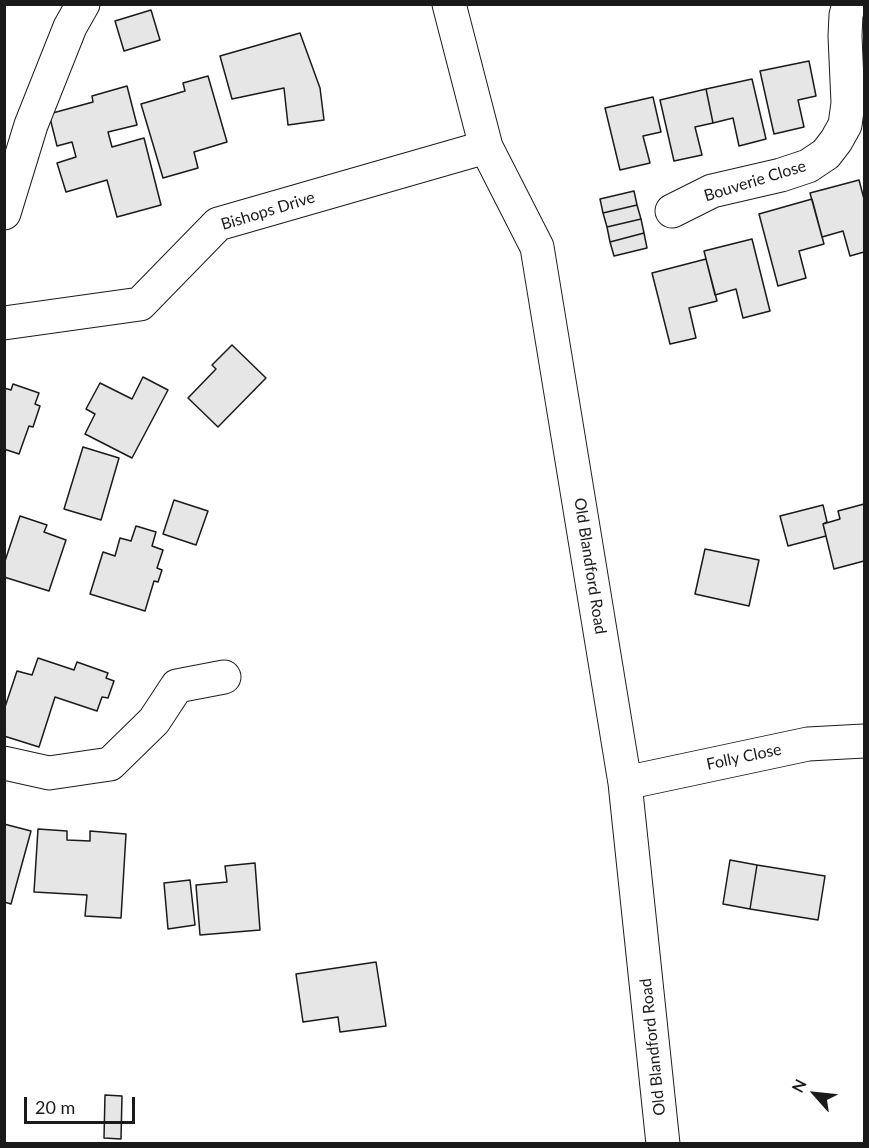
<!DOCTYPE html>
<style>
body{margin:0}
#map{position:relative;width:869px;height:1148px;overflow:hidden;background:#fff;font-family:Lato,sans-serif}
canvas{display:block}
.frame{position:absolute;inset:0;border:6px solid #1a1a1a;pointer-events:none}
.north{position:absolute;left:785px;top:1064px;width:60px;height:60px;-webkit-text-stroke:4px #fff;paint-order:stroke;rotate:297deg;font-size:16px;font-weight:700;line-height:24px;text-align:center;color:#1a1a1a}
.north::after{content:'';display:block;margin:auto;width:21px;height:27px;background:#1a1a1a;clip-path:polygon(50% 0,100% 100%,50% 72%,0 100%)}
.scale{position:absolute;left:24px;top:1097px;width:111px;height:27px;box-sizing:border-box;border:3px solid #1a1a1a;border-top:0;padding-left:8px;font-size:18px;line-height:21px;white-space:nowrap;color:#1a1a1a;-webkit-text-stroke:4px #fff;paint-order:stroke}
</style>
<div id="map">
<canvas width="869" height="1148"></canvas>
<div class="frame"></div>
<div class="north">N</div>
<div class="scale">20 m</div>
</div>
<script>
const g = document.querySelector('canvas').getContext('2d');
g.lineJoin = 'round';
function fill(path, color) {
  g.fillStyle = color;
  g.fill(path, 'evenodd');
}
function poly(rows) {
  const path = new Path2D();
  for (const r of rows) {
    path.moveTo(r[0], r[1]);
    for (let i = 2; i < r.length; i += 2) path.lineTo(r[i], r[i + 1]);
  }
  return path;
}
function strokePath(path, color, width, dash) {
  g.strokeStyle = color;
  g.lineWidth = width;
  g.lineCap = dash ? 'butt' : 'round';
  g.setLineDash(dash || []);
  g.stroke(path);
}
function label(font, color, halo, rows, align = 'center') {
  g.font = font + ' Lato,sans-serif';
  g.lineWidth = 4.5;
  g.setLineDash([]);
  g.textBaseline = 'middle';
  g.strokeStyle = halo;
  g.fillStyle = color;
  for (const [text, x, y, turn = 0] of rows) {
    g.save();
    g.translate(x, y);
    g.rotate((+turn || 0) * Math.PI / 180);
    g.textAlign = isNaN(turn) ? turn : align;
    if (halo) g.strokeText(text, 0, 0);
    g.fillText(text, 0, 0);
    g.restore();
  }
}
const building = poly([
 [151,10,160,40,124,51,115,21,151,10],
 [300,33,320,88,324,120,288,125,284,88,232,99,220,56,300,33],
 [809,61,816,96,798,100,804,127,774,134,760,71,809,61],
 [208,76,227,142,194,152,198,168,163,178,141,104,185,91,183,83,208,76],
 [752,79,766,139,739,146,733,118,713,123,706,89,752,79],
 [127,86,137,125,108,132,112,147,144,138,161,205,117,217,107,180,66,192,57,163,76,157,72,142,57,146,49,114,93,102,92,96,127,86],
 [706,89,713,123,695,127,702,155,674,161,660,100,706,89],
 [653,97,661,132,643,136,650,163,620,170,605,108,653,97],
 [859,180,864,199,864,252,850,256,843,231,822,237,810,193,859,180],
 [634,191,637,205,603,213,600,199,634,191],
 [812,199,824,244,799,251,806,278,778,286,759,214,812,199],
 [637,205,641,219,607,227,603,213,637,205],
 [641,219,644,233,610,242,607,227,641,219],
 [644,233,647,248,614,256,610,242,644,233],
 [752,239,770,311,743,318,736,289,715,295,704,251,752,239],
 [706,259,717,301,689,308,696,338,670,344,652,273,706,259],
 [232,345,266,378,218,427,188,398,216,369,212,365,232,345],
 [143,377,168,390,132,458,85,434,95,414,86,409,100,383,132,399,143,377],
 [13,384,39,393,35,404,40,406,33,427,29,426,19,454,4,449,4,388,11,390,13,384],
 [83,447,119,458,101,520,64,509,83,447],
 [174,500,208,511,196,545,163,534,174,500],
 [864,504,864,561,834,569,823,524,840,519,838,511,864,504],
 [823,505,827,522,823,524,826,536,788,546,780,516,823,505],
 [20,516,47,525,44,532,66,540,49,591,4,577,4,564,20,516],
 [136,526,156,532,152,546,163,550,157,568,162,570,158,582,154,581,145,611,90,594,103,552,115,556,120,538,131,541,136,526],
 [705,549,759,560,749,606,695,594,705,549],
 [38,658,74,670,77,662,108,673,106,678,114,681,108,698,102,697,97,711,55,697,39,747,4,736,4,710,17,671,32,675,38,658],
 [4,824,31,831,11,904,4,902,4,824],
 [38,829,67,831,67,840,90,841,90,831,126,834,121,918,85,916,87,895,34,892,38,829],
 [730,860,757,865,750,909,723,904,730,860],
 [255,863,260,930,200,935,196,885,227,882,225,866,255,863],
 [757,865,825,876,818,920,750,909,757,865],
 [190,880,195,925,168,929,164,883,190,880],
 [376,962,386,1026,340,1032,338,1017,303,1022,296,974,376,962],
 [105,1095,122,1096,121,1139,104,1138,105,1095]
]);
const minor = poly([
 [449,4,486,147,537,247,625,783,663,1144],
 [672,211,712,191,781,175,808,166,826,154,836,141,845,125,848,103,845,36,846,15,849,4],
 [4,213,31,125,70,27,83,4],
 [4,323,140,304,218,224,486,147],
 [4,763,49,773,110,764,154,721,177,686,224,677],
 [625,783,808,744,864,741]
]);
const streetNames = [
 ["Bouverie Close",755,181,-17],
 ["Bishops Drive",268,211,-17],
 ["Old Blandford Road",590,566,81],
 ["Folly Close",744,757,-12],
 ["Old Blandford Road",653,1047,-96]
];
fill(building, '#e6e6e6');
strokePath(building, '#1a1a1a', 1.5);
strokePath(minor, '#1a1a1a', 35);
strokePath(minor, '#fff', 33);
label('16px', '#1a1a1a', '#fff', streetNames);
</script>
